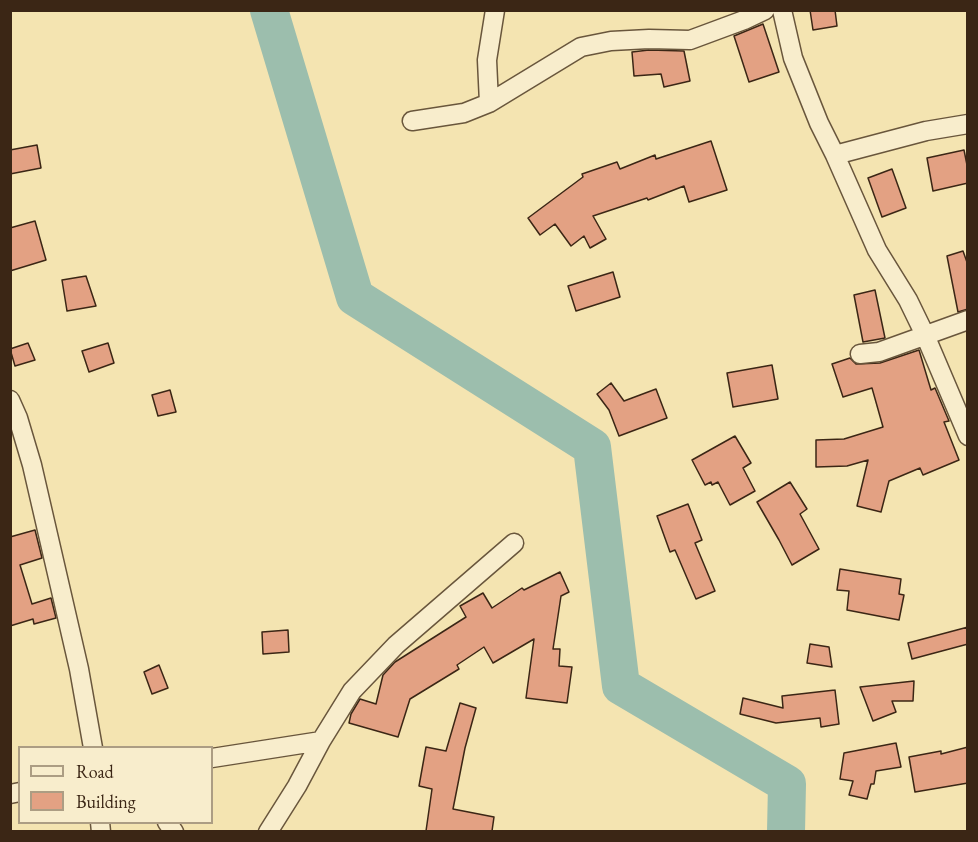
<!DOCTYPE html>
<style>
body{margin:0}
#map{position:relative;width:978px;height:842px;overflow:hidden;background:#f4e4b1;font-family:"EB Garamond",serif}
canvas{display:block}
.frame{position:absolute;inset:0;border:12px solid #3b2615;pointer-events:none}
.legend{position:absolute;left:18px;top:746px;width:195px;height:78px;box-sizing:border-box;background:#f8edcc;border:2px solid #ac9d83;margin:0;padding:8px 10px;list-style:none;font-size:18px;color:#3b2615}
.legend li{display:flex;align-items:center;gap:12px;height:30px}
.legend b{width:30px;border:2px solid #ac9d83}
</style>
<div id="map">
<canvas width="978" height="842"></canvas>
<div class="frame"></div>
<ul class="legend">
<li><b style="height:8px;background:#f8edcc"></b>Road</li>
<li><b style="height:16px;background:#e3a183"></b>Building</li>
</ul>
</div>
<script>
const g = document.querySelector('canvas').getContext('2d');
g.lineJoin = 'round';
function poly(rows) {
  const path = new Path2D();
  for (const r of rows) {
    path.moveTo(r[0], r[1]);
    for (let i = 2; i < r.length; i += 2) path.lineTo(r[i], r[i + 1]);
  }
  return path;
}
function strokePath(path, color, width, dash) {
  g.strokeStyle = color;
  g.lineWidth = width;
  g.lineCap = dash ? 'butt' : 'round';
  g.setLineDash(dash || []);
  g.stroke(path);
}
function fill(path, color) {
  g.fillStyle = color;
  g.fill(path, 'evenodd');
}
const river = poly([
 [269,10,355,297,592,447,621,686,787,784,786,832]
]);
const building = poly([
 [810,10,835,10,837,26,813,30,810,10],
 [763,24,779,72,749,82,734,36,763,24],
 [649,50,684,51,690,81,664,87,661,74,634,76,632,52,649,50],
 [711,141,727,190,689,202,684,186,648,200,647,198,593,216,606,239,590,248,584,236,571,246,555,224,540,235,528,218,583,177,582,174,617,162,620,169,655,155,656,159,711,141],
 [37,145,41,168,10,174,10,150,37,145],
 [964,150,968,170,968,183,933,191,927,158,964,150],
 [892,169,906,208,882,217,868,178,892,169],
 [35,221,46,260,10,271,10,228,35,221],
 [963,251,968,265,968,309,958,312,947,256,963,251],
 [613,272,620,297,576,311,568,286,613,272],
 [86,276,96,306,67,311,62,280,86,276],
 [875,290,885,338,863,342,854,295,875,290],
 [28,343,35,360,15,366,10,349,28,343],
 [108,343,114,363,89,372,82,351,108,343],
 [919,350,931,390,935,388,949,421,944,422,959,460,923,475,920,468,889,481,881,512,857,506,868,460,847,466,816,467,816,440,844,439,883,427,872,388,843,397,832,364,850,358,856,364,880,363,919,350],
 [772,365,778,399,733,407,727,373,772,365],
 [611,383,624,401,656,389,667,418,619,436,609,410,597,394,611,383],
 [170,390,176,412,158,416,152,395,170,390],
 [735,436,751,463,743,468,755,491,730,505,718,482,712,485,711,482,705,485,692,460,735,436],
 [790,482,807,509,800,514,819,549,792,565,779,540,757,502,790,482],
 [688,504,702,540,695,543,715,591,696,599,675,550,670,552,657,516,688,504],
 [35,530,42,558,20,565,32,604,51,598,56,618,34,624,33,619,10,626,10,537,35,530],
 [840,569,901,579,899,594,904,595,899,620,847,610,849,591,837,590,840,569],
 [560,572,569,592,561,596,553,649,560,649,559,666,572,667,567,703,526,698,534,639,493,663,484,647,457,665,459,669,410,699,398,737,349,723,351,714,360,699,376,704,383,675,395,662,466,617,460,606,483,593,492,608,522,588,524,590,560,572],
 [968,627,968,644,912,659,908,643,968,627],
 [288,630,289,652,263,654,262,632,288,630],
 [810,644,829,647,832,667,807,663,810,644],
 [159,665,168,688,152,694,144,672,159,665],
 [914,681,913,701,892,701,896,712,873,721,860,687,914,681],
 [835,690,839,724,821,727,820,718,776,723,740,714,743,698,783,708,782,696,835,690],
 [460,703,476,708,465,748,453,809,494,817,492,831,426,831,432,789,419,786,426,747,446,751,460,703],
 [896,743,901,767,876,771,874,784,871,784,867,799,849,795,853,781,840,779,844,753,896,743],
 [968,747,968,783,915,792,909,757,941,751,941,754,968,747]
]);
const minor = poly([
 [782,10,793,58,819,123,835,155,877,250,908,300,925,335,968,436],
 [489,103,487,60,495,10],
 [412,121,464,113,489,103,581,47,611,41,649,39,690,40,744,20,765,10],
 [835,155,926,131,968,124],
 [860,354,879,352,968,320],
 [10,400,18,418,32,465,79,669,93,748],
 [212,758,321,741],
 [10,794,20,792],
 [100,822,101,832],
 [167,822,174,832],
 [268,832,297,786,321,741,352,691,396,645,514,543]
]);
strokePath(river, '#9cbead', 38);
fill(building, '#e3a183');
strokePath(building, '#3b2615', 1.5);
strokePath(minor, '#69563c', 21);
strokePath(minor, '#f8edcc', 18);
</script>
